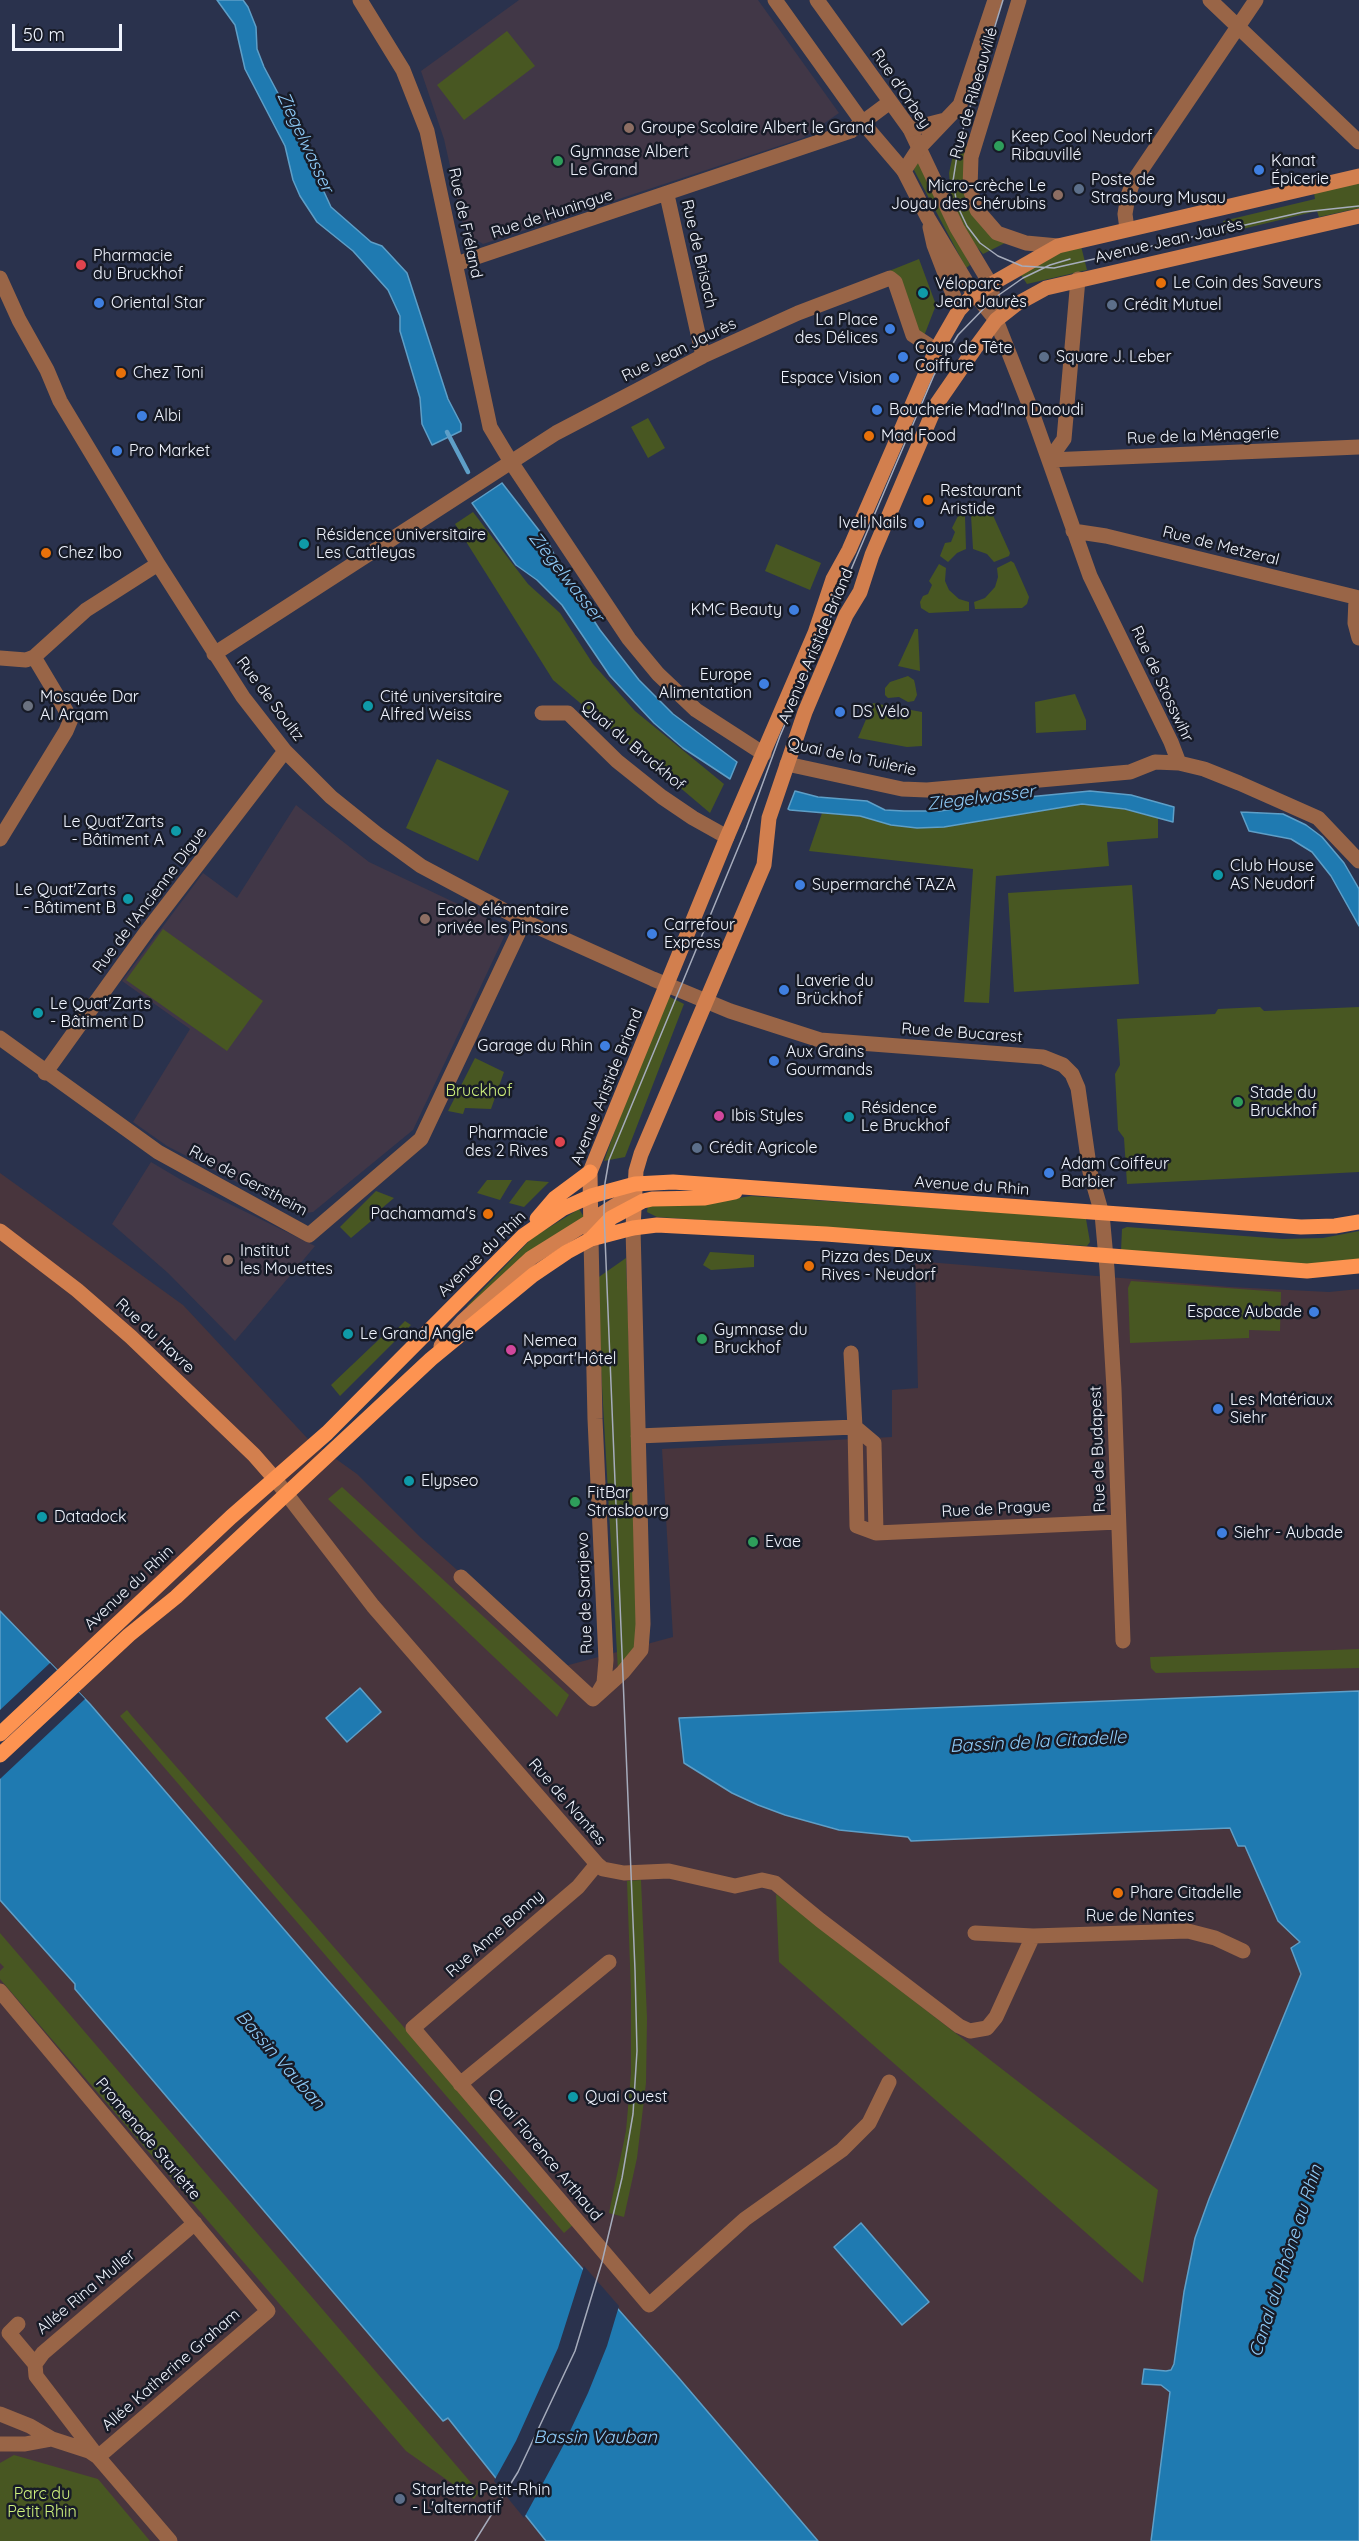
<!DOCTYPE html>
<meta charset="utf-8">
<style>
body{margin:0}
#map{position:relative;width:1359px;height:2541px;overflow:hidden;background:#2a324d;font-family:Quicksand,sans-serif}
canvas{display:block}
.scale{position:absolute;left:12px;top:24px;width:110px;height:27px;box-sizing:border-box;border:3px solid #f0f4fe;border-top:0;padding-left:8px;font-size:18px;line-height:21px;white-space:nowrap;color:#f0f4fe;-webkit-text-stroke:4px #171b27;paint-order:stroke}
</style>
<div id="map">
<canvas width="1359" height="2541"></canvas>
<div class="scale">50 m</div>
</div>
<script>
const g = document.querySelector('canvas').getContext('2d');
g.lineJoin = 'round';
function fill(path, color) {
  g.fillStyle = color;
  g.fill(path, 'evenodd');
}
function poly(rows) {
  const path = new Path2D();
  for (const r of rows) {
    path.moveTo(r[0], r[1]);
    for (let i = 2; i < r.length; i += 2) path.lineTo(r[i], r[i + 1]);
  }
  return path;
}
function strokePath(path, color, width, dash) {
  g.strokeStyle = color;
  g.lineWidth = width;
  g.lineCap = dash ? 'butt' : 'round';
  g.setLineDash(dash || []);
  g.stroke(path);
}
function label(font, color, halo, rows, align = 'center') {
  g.font = font + ' Quicksand,sans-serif';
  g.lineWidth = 5;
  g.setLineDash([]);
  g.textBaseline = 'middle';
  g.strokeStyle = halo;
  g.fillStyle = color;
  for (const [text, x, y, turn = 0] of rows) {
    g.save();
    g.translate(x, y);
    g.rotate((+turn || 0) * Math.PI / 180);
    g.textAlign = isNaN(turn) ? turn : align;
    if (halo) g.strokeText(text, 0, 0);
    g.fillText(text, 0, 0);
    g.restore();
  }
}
const industrial = poly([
 [0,1173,183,1305,308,1439,357,1474,420,1537,565,1666,673,1637,662,1449,892,1437,892,1390,918,1388,915,1261,1230,1287,1329,1292,1359,1289,1359,1927,1301,1974,1209,2199,1195,2238,1151,2541,0,2541]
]);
const education = poly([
 [519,0,758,0,839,113,803,138,483,244,465,233,444,139,421,71],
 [296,805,369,862,498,923,504,937,413,1130,313,1212,299,1214,167,1146,133,1122,190,1029,122,981,203,873,237,898],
 [151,1162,183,1181,315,1246,235,1341,168,1273,112,1224]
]);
const green = poly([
 [507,31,535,66,464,120,437,85],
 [956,142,970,146,965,185,1005,243,983,254,970,239,949,198,951,197,949,173],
 [916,163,919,163,970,265,966,268,914,170],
 [1359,183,1359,208,1319,217,1317,211,1226,233,1223,221,1315,199,1314,193],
 [1081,246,1087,270,1027,284,1021,275,1057,253],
 [919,259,936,305,924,336,915,332,889,271],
 [648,418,665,448,648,458,631,427],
 [984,507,991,511,1010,553,1009,556,994,562,987,554,973,549,971,515],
 [473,512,528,584,560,613,593,664,635,711,724,784,710,813,553,680,455,524],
 [960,512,965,516,966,549,957,553,948,562,940,556,945,543,951,542,955,532,952,528],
 [776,544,821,563,810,590,765,571],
 [1011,561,1014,563,1029,597,1027,604,1022,608,975,609,974,602,985,598,995,587,998,577,997,568],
 [939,564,946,568,945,581,949,590,959,599,969,602,969,611,929,613,921,608,920,602,923,596,928,594,932,585,929,581],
 [915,629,918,629,920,671,898,666],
 [908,676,914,680,915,684,917,695,914,701,908,702,899,697,888,698,885,695,885,688,890,682],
 [1075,694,1086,720,1086,730,1036,733,1035,702],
 [873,703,922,712,922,746,907,747,858,738],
 [437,759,509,791,478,861,406,828],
 [1082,804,1111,806,1158,818,1158,838,1107,842,1109,866,996,876,989,1003,964,1002,973,869,809,851,822,813,860,816,891,825,934,828],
 [1132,885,1139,984,1014,992,1008,893],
 [163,929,263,1001,227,1051,126,980],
 [664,994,684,1004,625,1157,604,1161],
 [1260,1007,1264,1011,1359,1007,1359,1172,1127,1184,1124,1138,1118,1130,1115,1074,1120,1065,1117,1019,1215,1014,1218,1009],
 [475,1058,504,1072,491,1109,465,1108,463,1114,448,1111],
 [487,1180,512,1180,500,1200,477,1193],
 [526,1180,549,1182,524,1207,509,1203],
 [376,1191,394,1198,375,1214,377,1216,351,1238,340,1227],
 [751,1196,1084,1218,1086,1219,1090,1242,1087,1246,657,1217,647,1212,648,1205,707,1203],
 [579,1209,584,1217,469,1309,467,1306,532,1238],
 [1127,1227,1283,1239,1323,1238,1359,1231,1359,1259,1307,1265,1121,1251,1122,1229],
 [710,1252,754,1255,754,1267,711,1270,703,1265],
 [626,1258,639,1645,618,1671,596,1279],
 [1131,1281,1281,1292,1280,1331,1249,1330,1249,1338,1247,1338,1130,1343,1128,1288],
 [405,1321,411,1325,340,1396,331,1385,392,1327,396,1330],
 [342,1487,569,1695,557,1717,328,1499],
 [1359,1649,1359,1668,1156,1673,1151,1668,1150,1657],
 [127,1710,131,1715,575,2223,564,2233,120,1716],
 [641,1880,647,2018,646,2083,637,2158,624,2217,609,2213,626,2131,631,2073,631,1993,627,1881],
 [776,1894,1158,2190,1143,2283,779,1962],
 [0,1933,479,2492,474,2499,406,2451,0,1979,0,1971,4,1967,0,1963],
 [14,2455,98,2479,150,2541,0,2541,0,2463]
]);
const water = poly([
 [217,0,243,0,248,7,256,27,257,49,264,67,306,146,313,168,331,207,371,242,382,246,407,273,448,399,461,424,461,431,432,445,422,424,420,398,400,331,400,316,388,290,353,251,317,222,300,196,293,180,285,146,245,69,235,25,217,0],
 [502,483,548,542,564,575,600,630,639,680,673,714,737,762,730,779,683,748,654,723,610,676,562,605,537,580,516,565,472,503,502,483],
 [795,791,818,797,867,801,885,810,904,811,940,811,1028,797,1090,791,1131,795,1174,807,1173,822,1125,809,1082,804,944,827,917,828,891,825,860,816,790,810,788,809,795,791],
 [1241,812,1283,814,1306,825,1322,837,1344,863,1359,889,1359,926,1331,876,1312,852,1291,839,1249,831,1241,812],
 [0,1611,90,1704,325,1977,678,2377,818,2541,546,2541,448,2418,443,2421,75,1989,75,1984,0,1900,0,1611],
 [360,1688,381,1712,347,1742,326,1718,360,1688],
 [1359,1691,1359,2541,1151,2541,1170,2392,1161,2385,1142,2384,1144,2369,1166,2371,1171,2370,1174,2364,1184,2292,1195,2238,1209,2199,1301,1974,1291,1948,1300,1942,1278,1921,1245,1846,1238,1846,1230,1828,911,1841,908,1837,839,1830,785,1815,758,1805,732,1793,684,1763,679,1718,1359,1691],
 [861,2223,929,2302,902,2325,834,2247,861,2223]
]);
const pier = poly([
 [50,1663,85,1699,0,1779,0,1710],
 [584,2266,619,2306,607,2346,588,2393,563,2446,524,2518,494,2481,516,2441,558,2348]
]);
const stream = poly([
 [447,432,468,472]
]);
const minor = poly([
 [360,0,403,70,427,131,490,427,511,462,629,639,658,674,696,710,764,754],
 [775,0,863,123,904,171],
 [817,0,910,129,957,228,991,285],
 [1210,0,1359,142],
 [667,195,703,356],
 [1127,229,1125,214,1128,196,1133,182,1256,0],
 [456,264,851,131,890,102],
 [0,278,19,320,47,370,60,401,158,564,243,697,285,751,331,797,377,834,421,866,524,921,653,979,730,1011,820,1040,1043,1057,1063,1065,1072,1074,1078,1088,1090,1172,1102,1214,1107,1269,1114,1389,1123,1641],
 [996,320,1029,404,1090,576,1171,742,1179,763,1204,769,1239,783,1318,818,1359,861],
 [1049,460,1359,447],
 [1049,460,1064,439,1078,279],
 [1073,531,1106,536,1359,598],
 [1356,598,1355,623,1359,638],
 [214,654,556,433,703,356,798,313,890,278,895,282,913,335,936,350],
 [0,658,26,660,34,657,86,610,158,564],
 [542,713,568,713,617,761,662,797,693,818,727,837],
 [787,764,902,789,927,790,1130,772,1155,762,1179,763],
 [0,839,66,731,71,719,34,657],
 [0,1038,158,1152,309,1235,421,1139,524,921],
 [45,1073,147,931,285,751],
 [591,1239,595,1419,606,1660,604,1683,598,1693],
 [638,1436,855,1427,851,1353],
 [275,1479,373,1606,597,1864,603,1869,624,1873,669,1871,735,1886,762,1880,775,1883,820,1920,959,2026,970,2031,987,2028,996,2017,1033,1936],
 [876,1533,874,1443,855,1427,857,1526,876,1533,1118,1522],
 [461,1577,593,1699,623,1672,641,1650,643,1624,633,1228],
 [597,1864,578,1887,413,2028,649,2305,745,2219,842,2150,869,2123,889,2082],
 [975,1933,1033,1936,1188,1931,1215,1938,1243,1951],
 [0,1991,268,2311,98,2457],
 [460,2084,609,1962],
 [18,2324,9,2333,35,2364],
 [0,2414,30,2426,52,2439,89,2451,98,2457,170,2541],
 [0,2444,25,2444,52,2439],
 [98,2457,36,2376,35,2364,43,2353,195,2223]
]);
const tertiary = poly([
 [995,0,960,105,919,148,904,171,928,218,970,288,996,320],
 [1019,0,971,157,970,189,977,210,997,233,1026,243,1058,246],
 [910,129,945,120],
 [930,227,934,245,959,310],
 [991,285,996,320]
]);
const secondary = poly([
 [633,1228,636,1171,641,1154,764,865,769,818,805,712,846,615,860,592,872,555,936,405,976,347,996,320,1015,305,1046,288,1359,216],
 [0,1231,77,1290,131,1337,254,1455,275,1479],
 [591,1239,590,1172,727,837,815,633,833,579,849,550,936,350,959,310,974,294,1058,246,1359,176],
 [441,1346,463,1321,531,1258,619,1203,635,1184]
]);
const primary = poly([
 [537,1219,555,1198,590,1172],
 [592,1238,611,1218,643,1201,652,1199,705,1198,735,1192],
 [0,1734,231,1517,327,1433,523,1236,562,1209,591,1196,635,1184,673,1182,1301,1227,1335,1226,1359,1222],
 [0,1755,129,1635,176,1597,431,1359,533,1275,567,1252,591,1239,633,1228,657,1225,826,1234,1307,1271,1359,1266]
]);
const tram = poly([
 [1003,0,959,143,953,181,957,205,967,226,980,243,998,256,1022,266,1054,268,1303,212,1359,206],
 [475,2541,518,2472,575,2351,602,2262,622,2178,633,2114,637,2051,635,1970,604,1213,605,1183,609,1160,746,829,780,736,934,375,958,335,993,299,1023,278,1050,265,1070,259]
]);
const markers = [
 [629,128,6,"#8d6e63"],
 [999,146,6,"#2e9e5b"],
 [558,161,6,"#2e9e5b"],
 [1259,170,6,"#3f7fe0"],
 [1079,189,6,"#5c6f8a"],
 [1058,195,6,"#8d6e63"],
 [81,265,6,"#e0444e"],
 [1161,283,6,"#e8710a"],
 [923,293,6,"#0f9aa8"],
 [99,303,6,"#3f7fe0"],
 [1112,305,6,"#5c6f8a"],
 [890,329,6,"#3f7fe0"],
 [903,357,6,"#3f7fe0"],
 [1044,357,6,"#5c6f8a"],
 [121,373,6,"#e8710a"],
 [894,378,6,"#3f7fe0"],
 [877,410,6,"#3f7fe0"],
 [142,416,6,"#3f7fe0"],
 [869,436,6,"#e8710a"],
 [117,451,6,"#3f7fe0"],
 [928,500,6,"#e8710a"],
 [919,523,6,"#3f7fe0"],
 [304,544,6,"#0f9aa8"],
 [46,553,6,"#e8710a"],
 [794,610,6,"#3f7fe0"],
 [764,684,6,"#3f7fe0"],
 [28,706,6,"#6b7280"],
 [368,706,6,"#0f9aa8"],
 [840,712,6,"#3f7fe0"],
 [176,831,6,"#0f9aa8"],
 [1218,875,6,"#0f9aa8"],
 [800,885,6,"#3f7fe0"],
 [128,899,6,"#0f9aa8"],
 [425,919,6,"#8d6e63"],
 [652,934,6,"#3f7fe0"],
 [784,990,6,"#3f7fe0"],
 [38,1013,6,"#0f9aa8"],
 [605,1046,6,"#3f7fe0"],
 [774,1061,6,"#3f7fe0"],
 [1238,1102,6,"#2e9e5b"],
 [719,1116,6,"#d1479c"],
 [849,1117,6,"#0f9aa8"],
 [560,1142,6,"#e0444e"],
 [697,1148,6,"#5c6f8a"],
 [1049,1173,6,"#3f7fe0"],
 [488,1214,6,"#e8710a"],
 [228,1260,6,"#8d6e63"],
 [809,1266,6,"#e8710a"],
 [1314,1312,6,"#3f7fe0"],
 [348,1334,6,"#0f9aa8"],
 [702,1339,6,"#2e9e5b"],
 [511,1350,6,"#d1479c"],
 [1218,1409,6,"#3f7fe0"],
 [409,1481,6,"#0f9aa8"],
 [575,1502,6,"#2e9e5b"],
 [42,1517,6,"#0f9aa8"],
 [1222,1533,6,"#3f7fe0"],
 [753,1542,6,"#2e9e5b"],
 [1118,1893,6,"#e8710a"],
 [573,2097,6,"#0f9aa8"],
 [400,2499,6,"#5c6f8a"]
];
const streetNames = [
 ["Rue d'Orbey",901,89,56],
 ["Rue de Ribeauvillé",974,93,-74],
 ["Rue de Huningue",552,214,-18],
 ["Rue de Fréland",465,223,78],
 ["Avenue Jean Jaurès",1169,241,-13],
 ["Rue de Brisach",699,254,77],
 ["Rue Jean Jaurès",679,350,-26],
 ["Rue de la Ménagerie",1203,436,-2],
 ["Rue de Metzeral",1221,546,14],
 ["Avenue Aristide Briand",816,646,-67],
 ["Rue de Stosswihr",1162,684,65],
 ["Rue de Soultz",270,699,53],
 ["Quai du Bruckhof",633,746,40],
 ["Quai de la Tuilerie",852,757,12],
 ["Rue de l'Ancienne Digue",150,900,-53],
 ["Rue de Bucarest",962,1033,4],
 ["Avenue Aristide Briand",607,1087,-68],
 ["Rue de Gerstheim",248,1181,28],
 ["Avenue du Rhin",972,1186,4],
 ["Avenue du Rhin",482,1254,-44],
 ["Rue du Havre",155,1336,43],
 ["Rue de Budapest",1098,1449,-92],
 ["Rue de Prague",996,1509,-3],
 ["Avenue du Rhin",129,1588,-43],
 ["Rue de Sarajevo",585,1593,-92],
 ["Rue de Nantes",567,1802,49],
 ["Rue de Nantes",1140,1916],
 ["Rue Anne Bonny",495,1934,-41],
 ["Promenade Starlette",148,2139,50],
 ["Quai Florence Arthaud",545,2155,50],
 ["Allée Rina Muller",86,2292,-40],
 ["Allée Katherine Graham",171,2370,-41]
];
const poiNames = [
 ["Groupe Scolaire Albert le Grand",641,128],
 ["Keep Cool Neudorf",1011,137],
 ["Ribauvillé",1011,155],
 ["Gymnase Albert",570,152],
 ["Le Grand",570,170],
 ["Kanat",1271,161],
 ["Épicerie",1271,179],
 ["Poste de",1091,180],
 ["Strasbourg Musau",1091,198],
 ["Micro-crèche Le",1046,186,"right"],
 ["Joyau des Chérubins",1046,204,"right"],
 ["Pharmacie",93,256],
 ["du Bruckhof",93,274],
 ["Le Coin des Saveurs",1173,283],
 ["Véloparc",935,284],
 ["Jean Jaurès",935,302],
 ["Oriental Star",111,303],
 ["Crédit Mutuel",1124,305],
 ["La Place",878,320,"right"],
 ["des Délices",878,338,"right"],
 ["Coup de Tête",915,348],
 ["Coiffure",915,366],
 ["Square J. Leber",1056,357],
 ["Chez Toni",133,373],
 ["Espace Vision",882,378,"right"],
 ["Boucherie Mad'Ina Daoudi",889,410],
 ["Albi",154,416],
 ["Mad Food",881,436],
 ["Pro Market",129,451],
 ["Restaurant",940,491],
 ["Aristide",940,509],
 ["Iveli Nails",907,523,"right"],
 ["Résidence universitaire",316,535],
 ["Les Cattleyas",316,553],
 ["Chez Ibo",58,553],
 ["KMC Beauty",782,610,"right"],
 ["Europe",752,675,"right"],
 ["Alimentation",752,693,"right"],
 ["Mosquée Dar",40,697],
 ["Al Arqam",40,715],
 ["Cité universitaire",380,697],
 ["Alfred Weiss",380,715],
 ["DS Vélo",852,712],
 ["Le Quat'Zarts",164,822,"right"],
 ["- Bâtiment A",164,840,"right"],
 ["Club House",1230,866],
 ["AS Neudorf",1230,884],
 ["Supermarché TAZA",812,885],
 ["Le Quat'Zarts",116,890,"right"],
 ["- Bâtiment B",116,908,"right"],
 ["Ecole élémentaire",437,910],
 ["privée les Pinsons",437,928],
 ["Carrefour",664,925],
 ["Express",664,943],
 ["Laverie du",796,981],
 ["Brückhof",796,999],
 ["Le Quat'Zarts",50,1004],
 ["- Bâtiment D",50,1022],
 ["Garage du Rhin",593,1046,"right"],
 ["Aux Grains",786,1052],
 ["Gourmands",786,1070],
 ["Stade du",1250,1093],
 ["Bruckhof",1250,1111],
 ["Résidence",861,1108],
 ["Le Bruckhof",861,1126],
 ["Ibis Styles",731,1116],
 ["Pharmacie",548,1133,"right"],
 ["des 2 Rives",548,1151,"right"],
 ["Crédit Agricole",709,1148],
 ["Adam Coiffeur",1061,1164],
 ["Barbier",1061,1182],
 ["Pachamama's",476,1214,"right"],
 ["Institut",240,1251],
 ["les Mouettes",240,1269],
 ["Pizza des Deux",821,1257],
 ["Rives - Neudorf",821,1275],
 ["Espace Aubade",1302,1312,"right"],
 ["Gymnase du",714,1330],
 ["Bruckhof",714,1348],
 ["Le Grand Angle",360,1334],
 ["Nemea",523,1341],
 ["Appart'Hôtel",523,1359],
 ["Les Matériaux",1230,1400],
 ["Siehr",1230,1418],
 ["Elypseo",421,1481],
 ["FitBar",587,1493],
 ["Strasbourg",587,1511],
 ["Datadock",54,1517],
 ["Siehr - Aubade",1234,1533],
 ["Evae",765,1542],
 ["Phare Citadelle",1130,1893],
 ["Quai Ouest",585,2097],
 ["Starlette Petit-Rhin",412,2490],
 ["- L'alternatif",412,2508]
];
const parkNames = [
 ["Bruckhof",479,1091],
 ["Parc du",42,2494],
 ["Petit Rhin",42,2512]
];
const waterNames = [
 ["Ziegelwasser",305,142,65],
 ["Ziegelwasser",566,577,52],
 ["Ziegelwasser",981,798,-7],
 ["Bassin de la Citadelle",1038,1742,-3],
 ["Bassin Vauban",280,2060,49],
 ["Canal du Rhône au Rhin",1286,2261,-72],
 ["Bassin Vauban",595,2438]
];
fill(industrial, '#48353d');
fill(education, '#413747');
fill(green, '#485722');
fill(water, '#1f7ab1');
strokePath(water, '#5e9fc8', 1.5);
fill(pier, '#2a324d');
strokePath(stream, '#5e9fc8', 4.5);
strokePath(minor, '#996547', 15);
strokePath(tertiary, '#996547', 15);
strokePath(secondary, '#d27f4e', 15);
strokePath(primary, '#fd9351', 15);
strokePath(tram, '#a6acbc', 1.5);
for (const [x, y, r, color] of markers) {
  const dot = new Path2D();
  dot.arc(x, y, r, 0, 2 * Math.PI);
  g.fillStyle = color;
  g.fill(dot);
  strokePath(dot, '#171b27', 2);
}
label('16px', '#f0f4fe', '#171b27', streetNames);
label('16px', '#f0f4fe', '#171b27', poiNames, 'left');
label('16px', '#d0f27e', '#171b27', parkNames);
label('italic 18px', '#8fccf9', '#171b27', waterNames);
</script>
